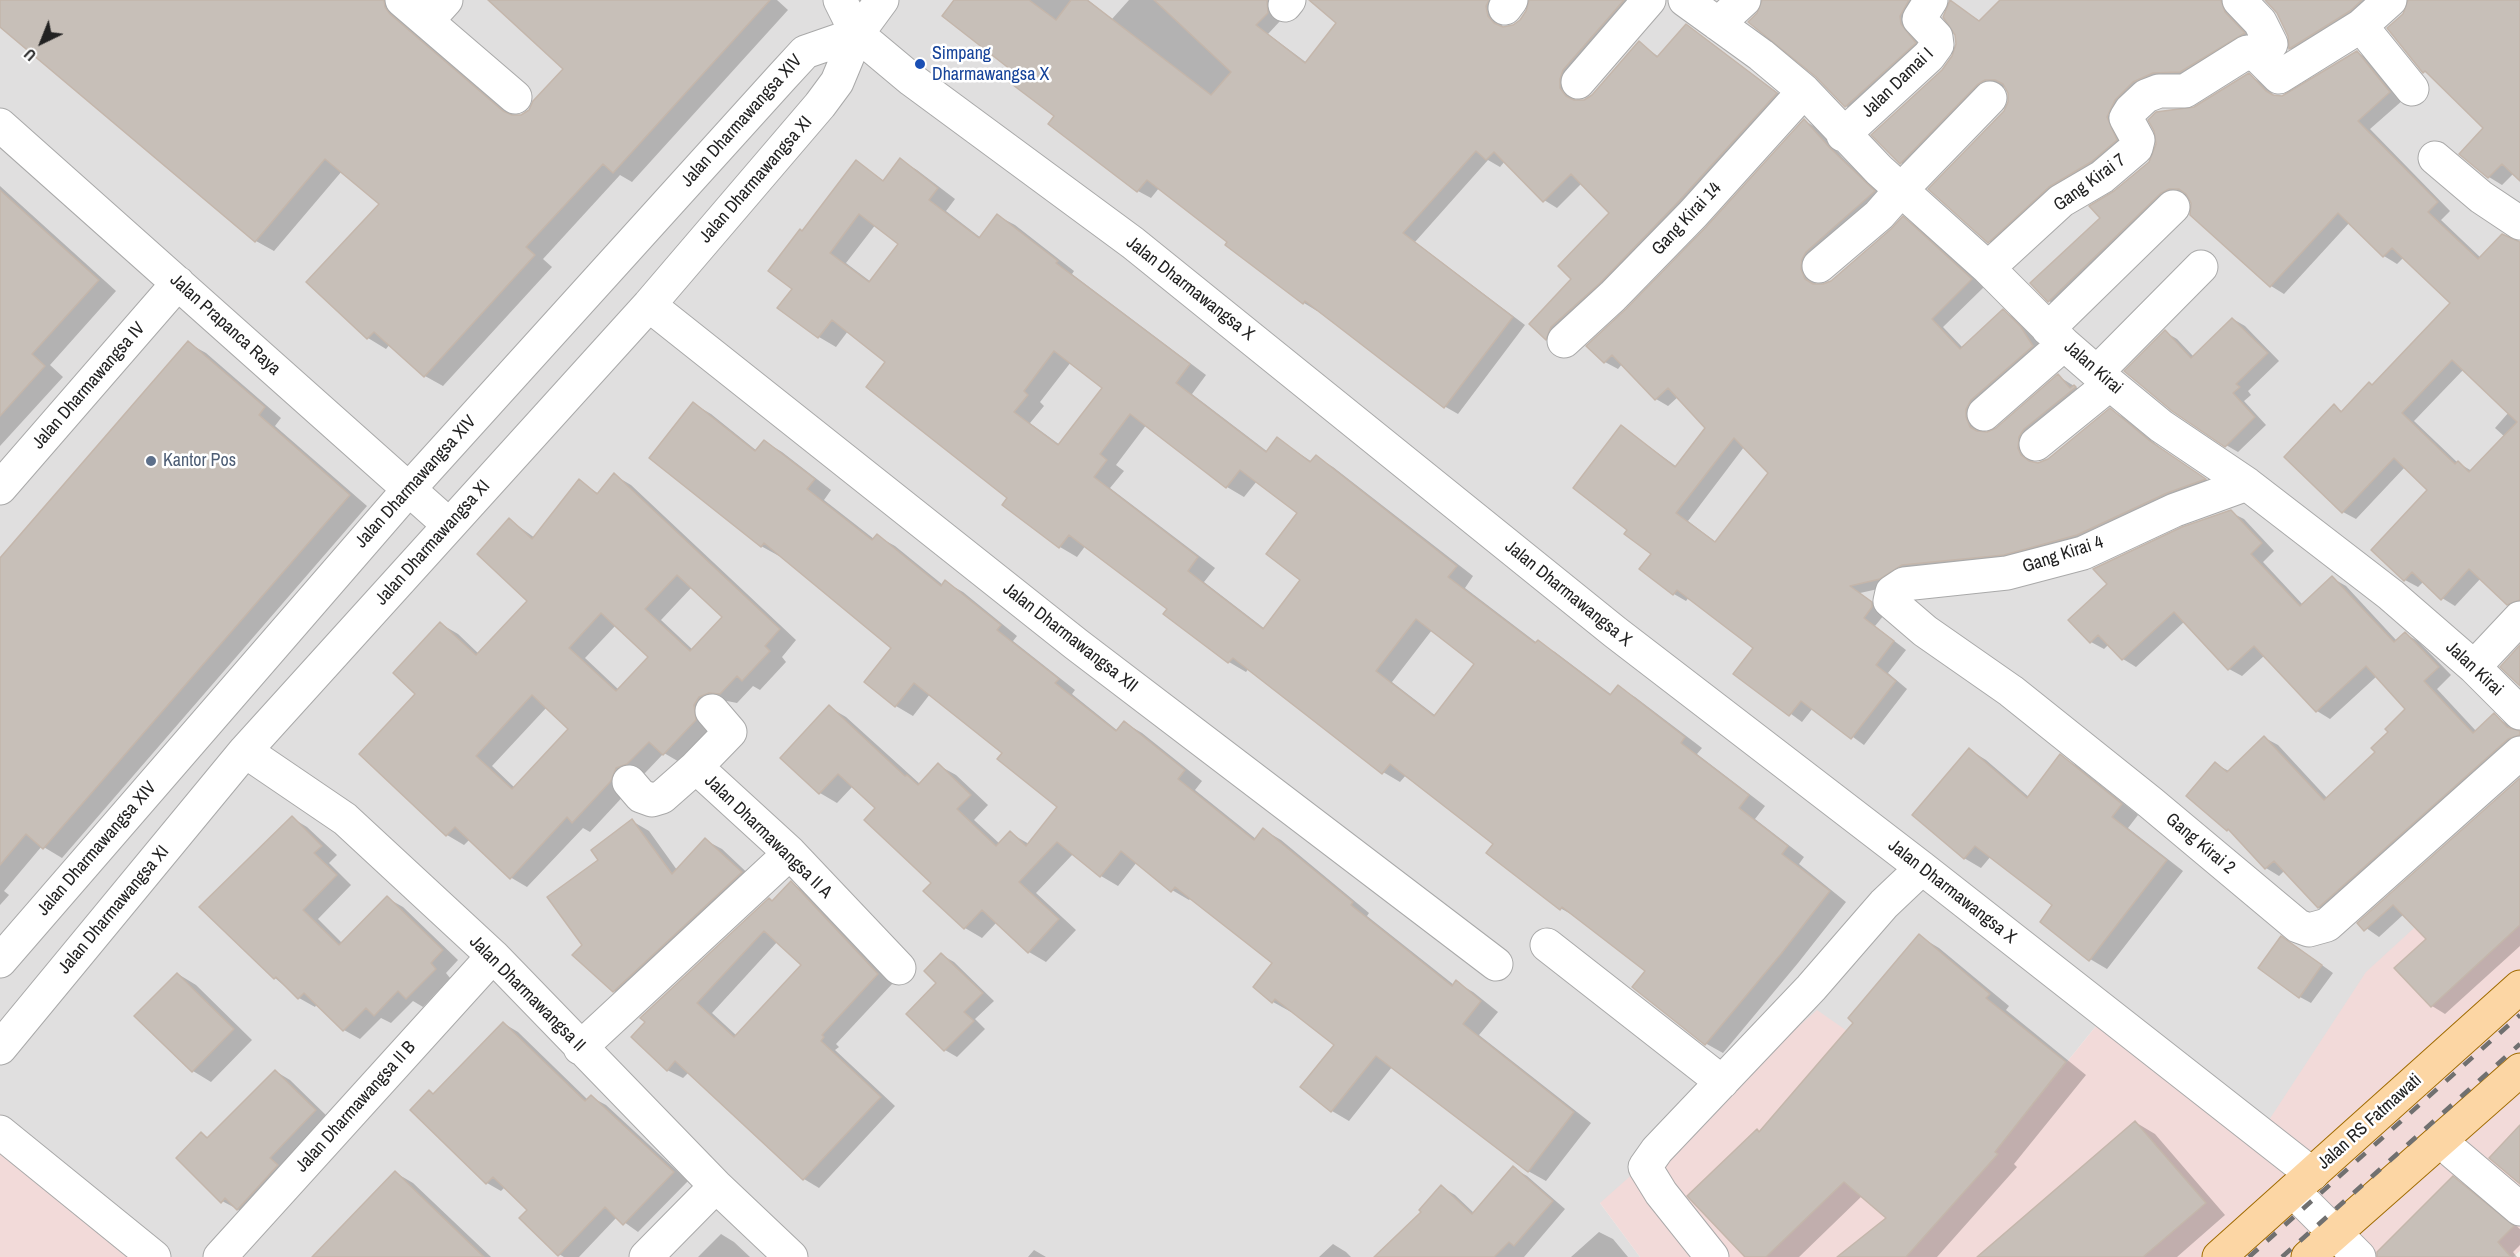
<!DOCTYPE html>
<style>
body{margin:0}
#map{position:relative;width:2520px;height:1257px;overflow:hidden;background:#f2efe9;font-family:"Archivo Narrow",sans-serif}
canvas{display:block}
.north{position:absolute;left:12px;top:12px;width:60px;height:60px;-webkit-text-stroke:4px #fff;paint-order:stroke;rotate:223deg;font-size:16px;font-weight:700;line-height:24px;text-align:center;color:#222}
.north::after{content:'';display:block;margin:auto;width:21px;height:27px;background:#222;clip-path:polygon(50% 0,100% 100%,50% 72%,0 100%)}
</style>
<div id="map">
<canvas width="2520" height="1257"></canvas>
<div class="north">U</div>
</div>
<script>
const g = document.querySelector('canvas').getContext('2d');
g.lineJoin = 'round';
function fill(path, color) {
  g.fillStyle = color;
  g.fill(path, 'evenodd');
}
function poly(rows) {
  const path = new Path2D();
  for (const r of rows) {
    path.moveTo(r[0], r[1]);
    for (let i = 2; i < r.length; i += 2) path.lineTo(r[i], r[i + 1]);
  }
  return path;
}
function strokePath(path, color, width, dash) {
  g.strokeStyle = color;
  g.lineWidth = width;
  g.lineCap = dash ? 'butt' : 'round';
  g.setLineDash(dash || []);
  g.stroke(path);
}
function label(font, color, halo, rows, align = 'center') {
  g.font = font + ' "Archivo Narrow",sans-serif';
  g.lineWidth = 5;
  g.setLineDash([]);
  g.textBaseline = 'middle';
  g.strokeStyle = halo;
  g.fillStyle = color;
  for (const [text, x, y, turn = 0] of rows) {
    g.save();
    g.translate(x, y);
    g.rotate((+turn || 0) * Math.PI / 180);
    g.textAlign = isNaN(turn) ? turn : align;
    if (halo) g.strokeText(text, 0, 0);
    g.fillText(text, 0, 0);
    g.restore();
  }
}
const residential = poly([
 [0,0,2520,0,2520,831,2252,1146,2096,1026,2004,1140,1600,1203,1640,1257,164,1257,0,1114]
]);
const commercial = poly([
 [2520,831,2520,1251,2513,1257,1640,1257,1600,1203,1817,1010,2004,1140,2096,1026,2252,1146,2366,972],
 [0,1114,164,1257,0,1257]
]);
const shadow = poly([
 [0,0,405,0,408,26,513,117,521,116,530,111,565,69,491,0,777,0,788,10,632,182,620,175,543,259,552,267,443,386,425,376,390,344,386,349,368,338,308,282,381,204,342,171,274,251,256,241,0,25],
 [956,0,1088,0,1112,19,1129,0,1285,0,1281,20,1268,34,1307,63,1339,23,1312,0,1507,0,1499,13,1501,24,1504,28,1512,27,1521,21,1531,0,1644,0,1573,96,1577,102,1584,101,1593,96,1639,43,1659,57,1687,26,1789,101,1559,346,1547,339,1531,324,1574,279,1611,213,1582,183,1557,208,1544,200,1505,161,1500,167,1488,160,1415,242,1525,325,1458,414,1444,406,1318,309,1317,311,1304,303,1227,245,1229,241,1159,188,1151,198,1138,191,1050,124,1056,116],
 [1764,0,1927,0,1927,52,1860,114,1846,106,1817,76,1764,6],
 [2002,0,2236,0,2257,41,2194,79,2167,80,2129,148,2002,249,1989,241,2005,111,2010,102,2010,93,2006,87,1999,87,1914,170,1901,163,1943,71,1954,57,1957,44,1950,1,1981,22],
 [2266,0,2384,0,2303,56,2290,48,2289,35,2278,13],
 [2409,0,2520,0,2520,179,2514,173,2502,185,2489,177,2461,153,2485,128,2433,77,2424,71,2389,28,2409,7],
 [2357,52,2370,60,2403,100,2370,129,2450,211,2441,220,2481,258,2520,243,2520,610,2508,603,2481,578,2455,606,2442,598,2424,581,2418,587,2405,580,2430,490,2405,467,2356,519,2343,512,2334,406,2343,412,2373,386,2452,303,2404,257,2397,264,2384,256,2350,222,2284,294,2271,286,2189,196,2182,196,2063,308,2049,301,2102,218,2115,192,2150,163,2195,109,2249,75,2262,83,2276,97,2282,97],
 [2464,369,2509,412,2495,428,2505,437,2472,471,2458,463,2414,421],
 [1805,121,1817,128,1842,157,1886,199,1812,277,1817,285,1823,286,1831,282,1903,218,1915,225,1984,287,1943,327,1963,348,2003,311,2015,318,2033,336,2045,353,1977,425,1982,433,1997,430,2058,376,2087,394,2030,456,2033,463,2039,464,2049,460,2110,410,2123,417,2163,450,2216,486,2090,542,1860,593,1884,611,1884,615,1875,626,1906,650,1888,673,1907,689,1864,745,1813,708,1802,722,1735,673,1755,648,1689,597,1686,601,1674,594,1653,553,1629,530,1622,427,1677,467,1707,428,1678,397,1668,406,1656,399,1622,364,1618,369,1605,362,1589,346,1627,310,1708,228],
 [1744,447,1770,473,1717,543,1688,521],
 [900,160,917,170,955,199,946,211,981,238,998,216,1015,225,1074,271,1072,274,1206,375,1192,394,1268,452,1278,439,1312,462,1316,457,1333,467,1473,576,1465,588,1537,643,1555,652,1612,695,1618,687,1635,697,1702,748,1697,754,1765,806,1755,819,1804,857,1799,864,1846,902,1798,963,1723,1053,1705,1043,1648,971,1578,918,1560,908,1495,843,1406,775,1400,782,1383,772,1249,668,1246,672,1229,662,1169,609,1086,545,1077,557,1060,547,1009,497,887,362,848,331,836,347,819,337,779,307,794,289,803,233,856,162,884,181],
 [876,224,901,243,871,282,846,263],
 [1071,362,1104,388,1060,445,1030,423,1044,406,1040,402],
 [1147,424,1227,487,1244,497,1257,481,1299,513,1302,580,1265,629,1204,582,1215,568,1110,488,1124,471,1116,465],
 [1432,630,1476,664,1436,716,1392,682],
 [0,186,116,291,50,365,63,377,0,446],
 [2233,319,2245,326,2279,361,2248,391,2251,395,2244,401,2266,425,2238,452,2226,445,2165,332,2177,339,2194,357],
 [188,343,206,353,281,418,275,426,367,506,62,858,42,846,4,891,9,895,0,905,0,560],
 [694,404,711,414,757,451,765,442,782,452,831,490,824,500,874,539,877,536,895,546,943,585,945,582,963,592,1017,636,1013,641,1075,690,1072,694,1118,731,1125,723,1142,733,1202,781,1195,790,1256,839,1264,830,1281,840,1369,913,1367,916,1454,985,1456,982,1473,992,1498,1012,1479,1035,1591,1123,1546,1181,1528,1171,1392,1067,1349,1121,1332,1111,1336,1045,1292,1010,1291,1012,1273,1002,1255,987,1274,963,1191,898,1189,900,1172,890,1137,862,1118,886,1101,876,1073,854,1036,893,1076,930,1046,962,1029,952,997,922,982,938,965,928,925,891,933,883,877,808,853,786,837,803,820,793,829,707,846,717,920,784,938,765,956,775,988,805,974,820,1000,844,1010,833,1029,844,1059,806,1004,753,930,694,913,716,896,706,894,647,780,554,779,556,761,546],
 [614,475,631,485,796,640,782,657,786,662,760,690,753,686,737,703,727,701,717,707,713,730,681,763,664,753,645,773,633,778,628,791,590,832,583,828,527,887,510,877,470,839,464,845,447,835,361,754,417,694,441,624,458,634,479,654,529,600,510,520,535,538,579,481,599,494],
 [692,587,724,617,693,650,661,620],
 [616,625,650,657,619,690,585,658],
 [547,707,570,729,515,788,492,766],
 [2230,512,2244,519,2274,551,2263,562,2303,605,2332,578,2346,586,2397,641,2405,634,2418,641,2451,675,2437,689,2477,732,2494,715,2520,733,2520,747,2332,915,2318,907,2284,871,2279,876,2266,868,2228,829,2215,764,2229,771,2265,738,2278,745,2328,799,2377,752,2408,709,2377,676,2330,719,2317,711,2265,655,2242,676,2229,669,2185,621,2136,667,2123,659,2109,644,2104,649,2091,642],
 [1970,750,1986,760,2029,797,2060,756,2077,766,2138,815,2128,828,2183,871,2107,969,2090,959,2055,905,1991,856,1981,868,1964,858],
 [2520,780,2520,946,2445,1014,2432,1006,2397,968,2428,939,2404,914,2379,937,2359,923],
 [292,818,307,827,337,855,329,863,351,885,318,919,343,944,387,898,403,907,458,960,446,973,450,978,423,1007,413,1001,391,1023,381,1018,360,1039,344,1030,317,1004,315,1007,299,998,275,978],
 [632,821,649,831,677,870,705,840,722,849,757,882,630,1000,614,991,584,945,600,860],
 [791,883,806,892,893,983,836,1044,839,1047,835,1050,895,1106,819,1188,804,1179,689,1072,683,1078,667,1070,633,1037],
 [778,941,803,965,737,1036,712,1013],
 [1919,936,1939,948,2009,1006,2006,1010,2086,1075,2014,1164,2017,1167,1937,1257,1839,1257,1888,1219,1862,1196,1799,1257,1747,1257,1760,1133,1856,1022],
 [2294,945,2333,973,2311,1003,2300,997],
 [942,955,954,962,994,1001,975,1019,985,1029,957,1057,945,1050,908,1014,938,983],
 [178,974,196,985,252,1040,211,1082,193,1071,137,1016],
 [503,1023,518,1032,588,1100,591,1097,606,1105,688,1181,638,1232,617,1217,579,1257,564,1257,559,1254,529,1210,505,1187,501,1191,487,1183,434,1095],
 [275,1071,290,1080,331,1120,254,1218,222,1201,201,1134,209,1138],
 [2135,1122,2155,1134,2225,1215,2177,1257,1980,1257],
 [1513,1168,1527,1176,1565,1209,1524,1257,1376,1257,1423,1212,1442,1187,1455,1195,1474,1213],
 [396,1173,413,1183,491,1257,314,1257],
 [2453,1178,2469,1188,2520,1229,2520,1245,2513,1252,2517,1257,2381,1257],
 [1599,1232,1613,1239,1628,1257,1571,1257],
 [721,1234,734,1242,750,1257,698,1257],
 [1333,1244,1346,1252,1351,1257,1319,1257],
 [1034,1250,1046,1257,1028,1257]
]);
const building = poly([
 [0,0,384,0,385,7,390,14,503,111,512,115,521,115,529,110,533,101,563,69,488,0,770,0,613,173,603,164,526,247,535,255,424,377,374,332,367,339,306,282,379,204,325,159,255,242,0,27,0,0],
 [954,0,1029,0,1056,20,1071,0,1087,0,1211,95,1231,72,1154,0,1267,0,1268,13,1256,25,1305,63,1336,23,1309,0,1489,0,1486,6,1488,16,1494,23,1503,27,1513,25,1520,20,1526,11,1529,0,1624,0,1563,70,1560,79,1560,88,1566,96,1574,100,1584,100,1592,95,1639,41,1657,57,1686,24,1777,93,1679,201,1600,283,1551,327,1546,340,1529,324,1571,279,1558,266,1609,213,1571,174,1543,202,1494,152,1486,160,1476,151,1403,233,1513,317,1444,408,1305,301,1303,304,1225,245,1227,242,1147,180,1137,192,1048,124,1054,116,1009,82,1015,73,942,16,954,0],
 [1762,0,1909,0,1900,16,1901,24,1916,43,1845,107,1816,77,1748,22,1757,13,1762,0],
 [1950,0,1979,21,2000,0,2221,0,2225,12,2245,33,2180,72,2153,73,2133,82,2115,100,2107,117,2117,140,2091,162,2049,187,1988,243,1928,189,2004,111,2008,102,2008,93,2003,84,1995,80,1985,80,1977,85,1900,164,1871,135,1942,70,1952,56,1956,44,1955,35,1943,17,1950,0],
 [2265,0,2362,0,2350,11,2289,49,2288,36,2277,13,2265,0],
 [2408,0,2520,0,2520,181,2502,164,2488,178,2459,154,2483,128,2425,71,2423,73,2387,28,2403,14,2408,0],
 [2357,51,2390,92,2358,121,2438,202,2428,212,2478,259,2502,234,2520,242,2520,600,2507,605,2469,569,2441,600,2412,572,2404,581,2371,550,2427,490,2394,458,2342,513,2284,457,2334,404,2341,412,2369,382,2372,385,2450,303,2392,248,2383,257,2338,213,2270,287,2190,215,2191,203,2186,194,2179,189,2169,189,2160,194,2048,302,2030,283,2100,218,2089,206,2114,191,2149,162,2156,144,2154,131,2148,120,2156,112,2194,107,2249,73,2266,91,2273,95,2282,96,2357,51],
 [2452,360,2517,422,2469,472,2458,461,2455,464,2402,413,2452,360],
 [1804,119,1830,148,1875,191,1806,252,1802,259,1801,269,1805,279,1813,284,1823,284,1831,281,1891,229,1903,216,1972,279,1932,319,1960,349,2003,309,2021,327,2033,346,1971,400,1966,409,1966,417,1970,427,1977,431,1987,432,1996,428,2058,374,2070,388,2074,385,2076,387,2024,429,2019,437,2018,448,2021,455,2029,461,2038,463,2048,459,2110,408,2150,441,2206,479,2167,493,2077,535,2004,555,1902,565,1880,579,1850,586,1872,602,1872,607,1864,618,1894,641,1876,665,1896,681,1851,739,1801,701,1789,716,1733,674,1753,648,1677,590,1673,595,1639,569,1651,554,1624,534,1627,530,1573,488,1621,425,1675,467,1705,428,1668,388,1655,400,1612,355,1604,363,1586,346,1626,309,1706,227,1804,119],
 [1734,438,1768,473,1715,542,1676,513,1734,438],
 [900,158,938,188,929,200,979,238,997,214,1058,261,1056,263,1190,364,1176,383,1266,452,1277,437,1310,462,1316,455,1457,566,1448,577,1535,643,1538,640,1610,695,1618,685,1685,737,1681,743,1749,795,1739,808,1788,846,1782,854,1830,891,1781,954,1705,1045,1632,987,1645,971,1562,907,1560,910,1486,853,1493,844,1390,764,1382,774,1233,658,1228,663,1163,614,1167,609,1069,535,1059,548,1002,505,1007,498,866,387,885,362,832,320,818,338,777,308,792,289,768,271,800,229,802,231,856,160,883,181,900,158],
 [859,214,898,244,869,282,830,253,859,214],
 [1054,351,1102,388,1058,445,1014,412,1028,395,1024,391,1054,351],
 [1130,414,1226,488,1240,470,1297,513,1266,554,1300,580,1263,629,1188,571,1198,557,1094,477,1107,460,1100,454,1130,414],
 [1416,619,1474,664,1434,716,1376,671,1416,619],
 [0,190,99,280,32,354,45,366,0,416,0,190],
 [2232,318,2268,353,2236,384,2240,387,2233,393,2255,417,2225,447,2172,411,2124,371,2165,330,2191,358,2232,318],
 [188,341,265,407,259,415,350,495,43,849,26,834,0,865,0,558,188,341],
 [693,402,755,451,764,440,815,479,807,489,872,540,877,534,941,586,945,580,1001,625,997,630,1059,679,1055,683,1116,731,1124,721,1185,770,1178,779,1254,840,1263,828,1353,902,1351,905,1452,986,1456,980,1481,1001,1463,1024,1574,1112,1528,1172,1376,1056,1331,1112,1300,1087,1334,1045,1275,999,1272,1003,1253,987,1272,963,1175,887,1171,892,1121,851,1100,877,1057,842,1019,882,1059,919,1028,953,982,910,964,929,923,891,931,883,864,820,875,808,838,774,819,794,780,758,829,705,905,776,907,775,918,785,938,763,971,795,957,809,996,846,1010,831,1026,846,1057,807,997,759,1002,753,914,683,895,707,864,682,891,648,764,543,761,547,649,458,693,402],
 [614,473,780,629,765,646,770,651,742,681,737,676,720,694,709,693,699,697,694,705,696,720,663,755,649,742,627,764,616,768,611,781,572,823,567,817,510,879,455,827,446,836,359,754,415,694,393,673,440,622,476,655,527,601,477,554,509,518,532,539,579,479,597,494,614,473],
 [677,575,722,617,690,651,645,609,677,575],
 [601,613,648,657,616,691,569,648,601,613],
 [532,695,568,729,512,789,476,756,532,695],
 [2231,510,2262,543,2251,554,2300,606,2332,576,2394,642,2405,632,2439,667,2424,681,2473,733,2494,713,2507,727,2520,731,2520,735,2508,739,2318,908,2274,861,2265,869,2228,829,2227,831,2186,796,2215,762,2227,772,2264,736,2324,800,2375,752,2371,748,2388,732,2385,729,2405,709,2366,666,2316,712,2254,646,2228,670,2174,612,2122,660,2098,635,2090,643,2068,620,2107,584,2093,569,2182,527,2231,510],
 [2520,645,2520,686,2500,667,2520,645],
 [1969,748,2027,798,2060,754,2122,804,2112,817,2167,860,2089,961,2040,922,2052,905,1975,846,1964,859,1912,815,1969,748],
 [2520,778,2520,925,2431,1007,2394,968,2426,939,2393,905,2364,931,2357,923,2520,778],
 [292,816,322,846,314,853,337,875,303,910,339,945,387,896,443,950,431,963,436,969,406,999,398,991,374,1016,366,1008,343,1031,304,993,298,999,276,977,274,979,199,907,292,816],
 [632,819,672,874,705,838,742,872,613,992,572,955,582,945,547,897,598,860,591,850,632,819],
 [791,881,878,974,822,1035,824,1037,821,1041,881,1097,803,1180,675,1061,667,1071,631,1037,645,1022,640,1018,769,898,772,901,791,881],
 [764,931,801,965,734,1037,697,1003,764,931],
 [1919,934,1990,994,1986,998,2066,1062,1995,1152,1998,1154,1906,1257,1837,1257,1886,1218,1844,1182,1766,1257,1745,1257,1687,1196,1757,1129,1759,1132,1853,1023,1848,1018,1919,934],
 [2281,936,2322,965,2299,998,2258,968,2281,936],
 [941,953,983,993,964,1012,974,1021,944,1051,906,1014,936,983,924,971,941,953],
 [177,973,234,1029,192,1072,134,1016,177,973],
 [503,1022,585,1101,591,1095,674,1172,623,1225,605,1207,558,1256,519,1218,527,1210,493,1177,486,1184,410,1110,429,1090,433,1094,503,1022],
 [275,1070,316,1110,270,1158,278,1165,237,1210,225,1198,221,1203,176,1158,201,1132,207,1138,275,1070],
 [2135,1121,2206,1203,2143,1257,1977,1257,2135,1121],
 [2520,1125,2520,1184,2489,1158,2520,1125],
 [1513,1166,1553,1201,1514,1246,1509,1242,1494,1257,1374,1257,1421,1212,1419,1210,1441,1185,1472,1214,1513,1166],
 [395,1171,484,1257,312,1257,395,1171],
 [2453,1176,2514,1226,2498,1242,2511,1257,2377,1257,2377,1252,2453,1176]
]);
const minor = poly([
 [402,0,515,97],
 [840,0,857,34,912,80,1133,243,1615,632,1922,868,2312,1174],
 [1685,0,1761,55,1804,91,1879,170,1988,268,2064,344,2110,384,2161,426,2247,484,2391,595,2474,667,2520,713],
 [2239,0,2260,22,2271,44,2259,57],
 [1285,5,1289,0],
 [1505,8,1511,0],
 [427,21,446,0],
 [1718,24,1744,0],
 [2361,26,2412,89],
 [1578,82,1649,0],
 [0,125,449,525],
 [1843,135,1929,56,1937,45,1936,37,1919,19,1931,0],
 [2435,158,2481,197,2520,223],
 [1819,266,1879,215,1901,190,1990,98],
 [1988,268,2061,201,2102,177,2136,148,2138,140,2126,118,2131,110,2146,96,2159,91,2185,91,2247,52,2259,57,2279,77,2361,26,2390,0],
 [649,305,1076,644,1496,964],
 [2048,329,2173,207],
 [1564,341,1613,296,1693,214,1804,91],
 [2097,372,2201,267],
 [1984,414,2064,344],
 [2036,444,2110,384],
 [2247,484,2175,510,2083,553,2007,573,1904,584,1892,592,1890,601,1925,631,2011,691,2151,803,2298,926,2309,930,2327,925,2520,753],
 [0,488,178,283],
 [2474,667,2520,618],
 [245,751,345,819,493,956,716,1186,791,1257],
 [696,767,730,732,712,711],
 [629,782,641,796,652,800,662,797,696,767,790,853,899,968],
 [1547,945,1722,1082],
 [0,961,409,489,782,77,805,52,857,34],
 [0,1048,245,751,649,305,820,105,837,82,857,34,882,0],
 [580,1048,790,853],
 [0,1132,154,1257],
 [2442,1138,2453,1152,2520,1209],
 [2293,1191,2359,1257],
 [220,1257,493,956],
 [646,1257,716,1186],
 [1712,1257,1661,1193,1645,1167,1657,1150,1811,988,1884,904,1922,868]
]);
const major = poly([
 [2219,1257,2520,987],
 [2308,1257,2520,1070]
]);
const rail = poly([
 [2249,1257,2520,1015],
 [2282,1257,2520,1044]
]);
const markers = [
 [920,64,6,"#1a4fb4"],
 [151,461,6,"#5c6f8a"]
];
const transitNames = [
 ["Simpang",932,54],
 ["Dharmawangsa X",932,75]
];
const streetNames = [
 ["Jalan Damai I",1898,83,-44],
 ["Jalan Dharmawangsa XIV",742,121,-48],
 ["Jalan Dharmawangsa XI",756,180,-49],
 ["Gang Kirai 7",2090,183,-36],
 ["Gang Kirai 14",1687,219,-47],
 ["Jalan Dharmawangsa X",1190,289,38],
 ["Jalan Prapanca Raya",225,325,42],
 ["Jalan Kirai",2093,368,41],
 ["Jalan Dharmawangsa IV",89,386,-49],
 ["Jalan Dharmawangsa XIV",416,482,-48],
 ["Jalan Dharmawangsa XI",433,543,-48],
 ["Gang Kirai 4",2063,555,-18],
 ["Jalan Dharmawangsa X",1568,594,39],
 ["Jalan Dharmawangsa XII",1070,638,38],
 ["Jalan Kirai",2474,669,43],
 ["Jalan Dharmawangsa II A",768,837,44],
 ["Gang Kirai 2",2200,844,40],
 ["Jalan Dharmawangsa XIV",97,849,-49],
 ["Jalan Dharmawangsa X",1952,892,38],
 ["Jalan Dharmawangsa XI",114,910,-50],
 ["Jalan Dharmawangsa II",527,994,45],
 ["Jalan Dharmawangsa II B",356,1107,-48],
 ["Jalan RS Fatmawati",2370,1122,-42]
];
const serviceNames = [
 ["Kantor Pos",163,461]
];
fill(residential, '#e0dfdf');
fill(commercial, '#f2dad9');
fill(shadow, '#0003');
fill(building, '#c7bfb8');
strokePath(building, '#c4b6ab', 1.5);
strokePath(minor, '#a9a9a9', 35);
strokePath(major, '#a06b00', 35);
strokePath(minor, '#fff', 33);
strokePath(major, '#fcd6a4', 33);
strokePath(rail, '#707070', 4.5, [12, 12]);
for (const [x, y, r, color] of markers) {
  const dot = new Path2D();
  dot.arc(x, y, r, 0, 2 * Math.PI);
  g.fillStyle = color;
  g.fill(dot);
  strokePath(dot, '#fff', 2);
}
label('18px', '#164399', '#fff', transitNames, 'left');
label('18px', '#222', '#fff', streetNames);
label('18px', '#4e5e75', '#fff', serviceNames, 'left');
</script>
